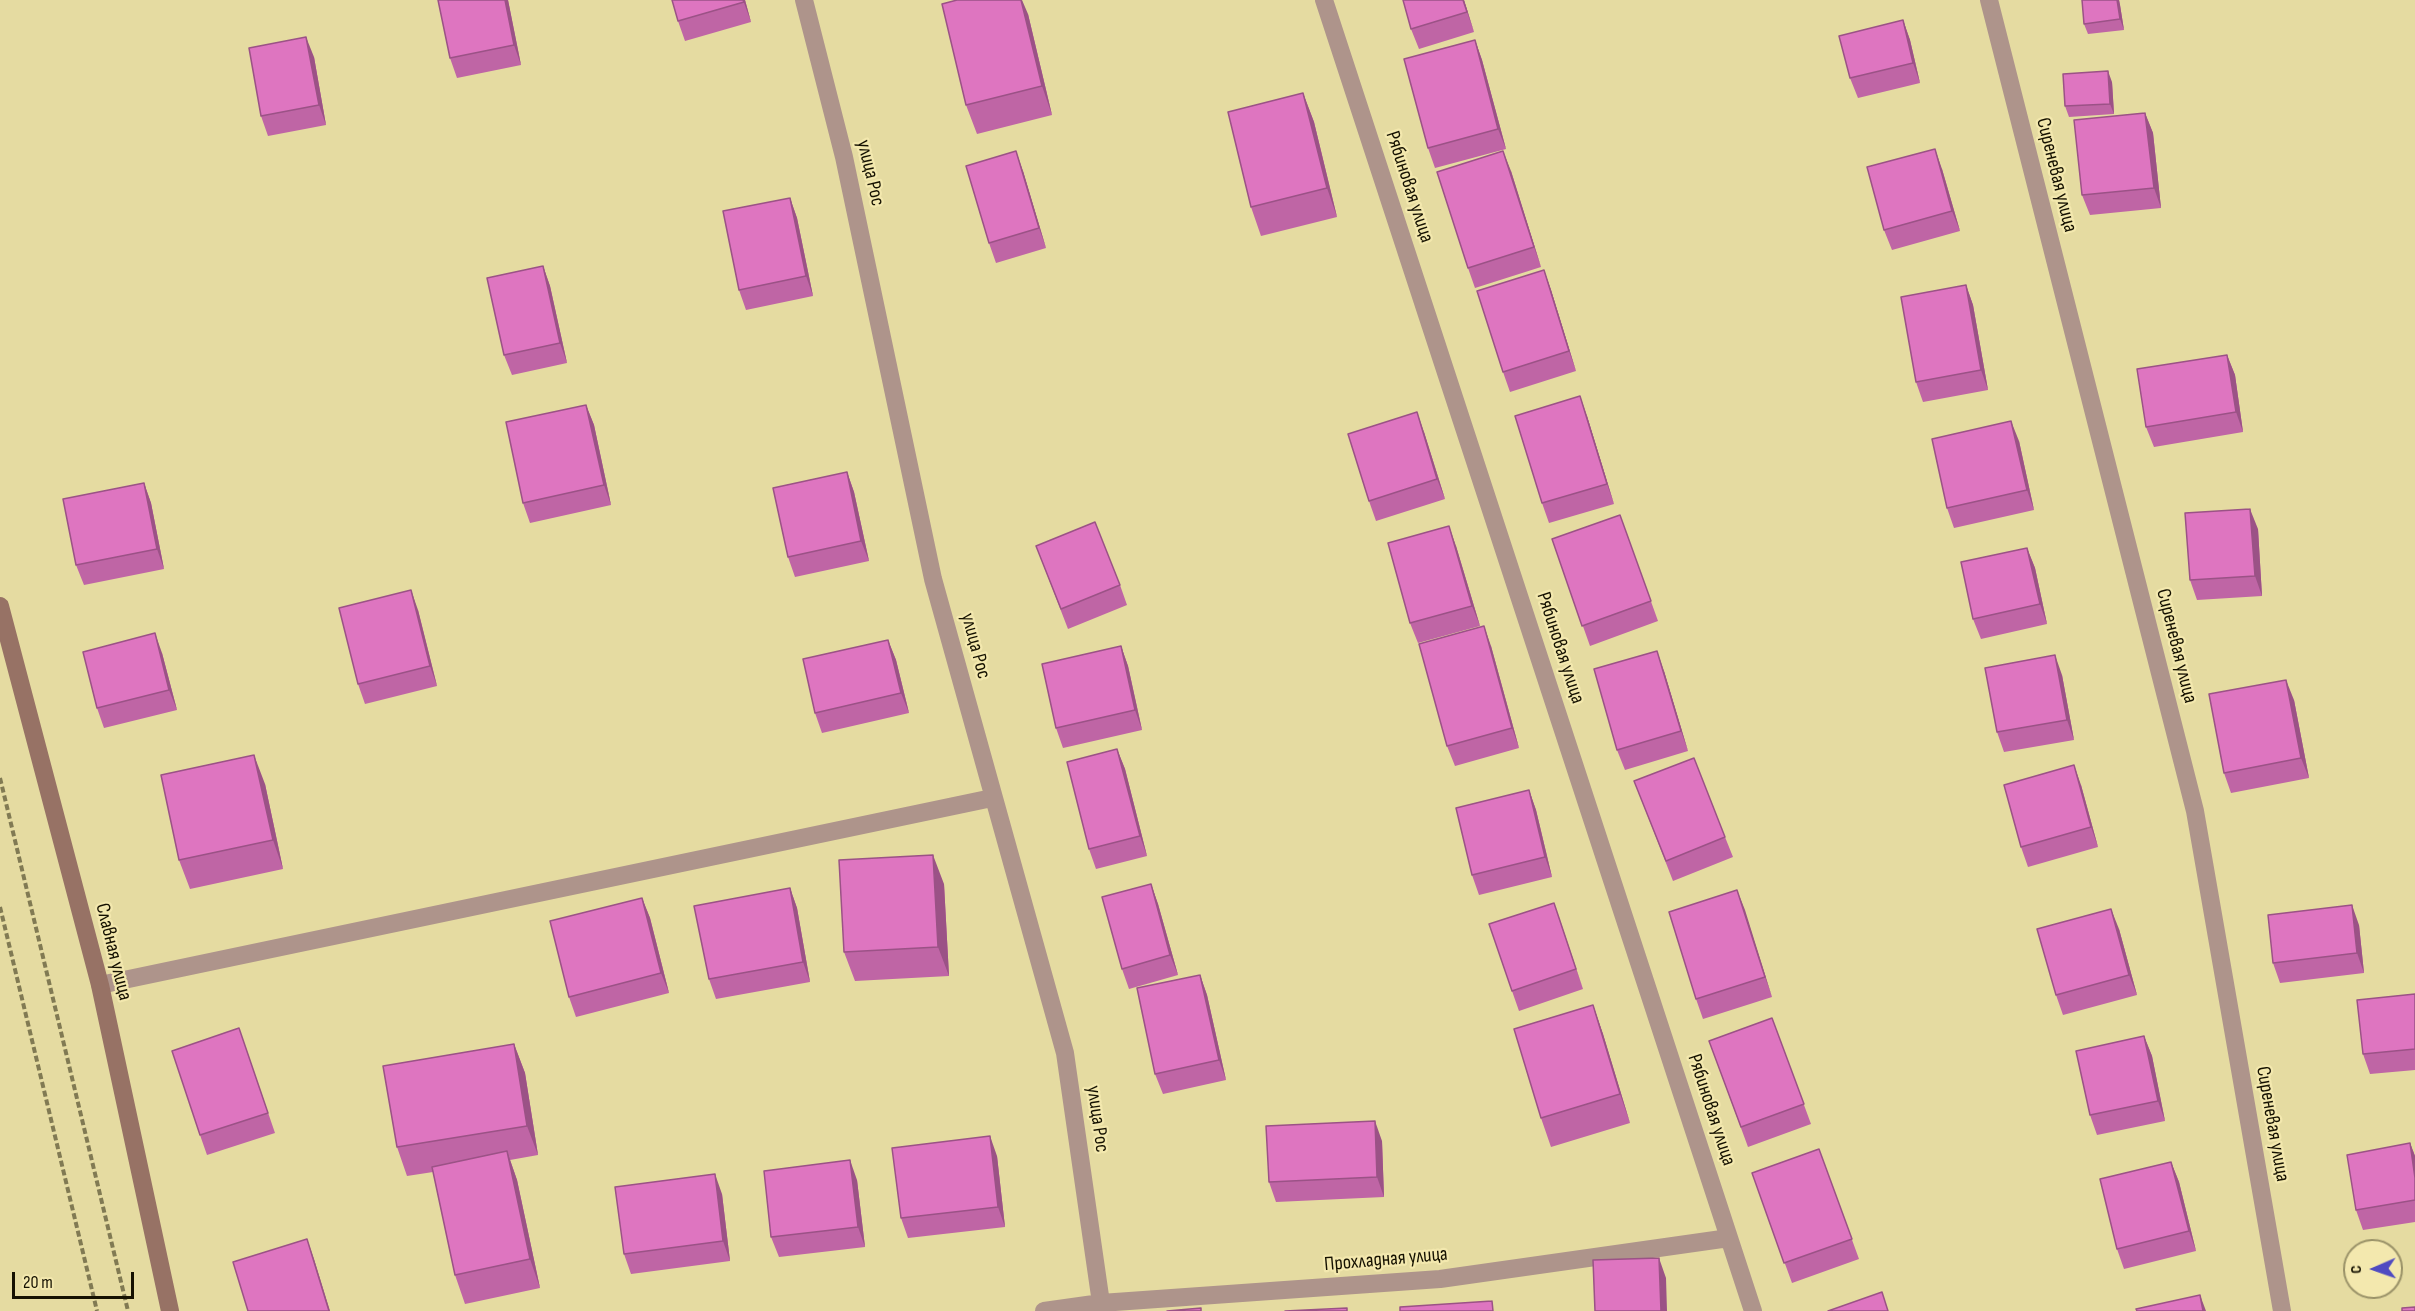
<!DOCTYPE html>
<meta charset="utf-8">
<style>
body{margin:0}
#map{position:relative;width:2415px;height:1311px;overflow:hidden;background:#e5dba1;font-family:"Sofia Sans Condensed",sans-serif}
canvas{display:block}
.north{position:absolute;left:2343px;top:1239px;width:60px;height:60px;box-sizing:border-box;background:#f3e8ae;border:2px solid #9a9268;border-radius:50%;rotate:268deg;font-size:16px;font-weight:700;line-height:24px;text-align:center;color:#151100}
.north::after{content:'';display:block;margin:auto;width:21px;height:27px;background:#4f4ac1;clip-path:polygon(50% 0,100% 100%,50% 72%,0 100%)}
.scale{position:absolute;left:12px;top:1272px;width:122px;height:27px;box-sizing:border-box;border:3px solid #151100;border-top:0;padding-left:8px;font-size:18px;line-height:21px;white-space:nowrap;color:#151100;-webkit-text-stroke:4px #f3e8ae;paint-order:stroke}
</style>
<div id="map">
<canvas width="2415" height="1311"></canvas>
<div class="north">С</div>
<div class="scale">20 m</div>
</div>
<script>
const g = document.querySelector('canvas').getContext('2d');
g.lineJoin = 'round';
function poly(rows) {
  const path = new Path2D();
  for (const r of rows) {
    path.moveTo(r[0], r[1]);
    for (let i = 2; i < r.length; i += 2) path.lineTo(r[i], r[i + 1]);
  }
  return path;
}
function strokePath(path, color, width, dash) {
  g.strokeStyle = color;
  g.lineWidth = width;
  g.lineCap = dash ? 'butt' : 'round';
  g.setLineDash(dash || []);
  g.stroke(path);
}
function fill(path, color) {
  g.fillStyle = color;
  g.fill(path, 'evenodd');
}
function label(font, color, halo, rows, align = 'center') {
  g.font = font + ' "Sofia Sans Condensed",sans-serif';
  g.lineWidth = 4.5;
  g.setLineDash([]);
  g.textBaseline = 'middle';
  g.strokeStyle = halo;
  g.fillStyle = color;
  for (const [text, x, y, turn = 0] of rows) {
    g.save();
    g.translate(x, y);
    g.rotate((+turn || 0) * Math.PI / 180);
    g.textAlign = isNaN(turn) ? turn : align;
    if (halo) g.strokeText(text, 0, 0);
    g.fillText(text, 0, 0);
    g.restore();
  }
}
const path = poly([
 [0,778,128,1311],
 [0,907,97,1311]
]);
const street = poly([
 [804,0,844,157,933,579,1065,1053,1101,1303],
 [1324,0,1753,1311],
 [1989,0,2195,811,2282,1311],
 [100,985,992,798],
 [1044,1311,1101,1303,1440,1279,1729,1238]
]);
const secondary = poly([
 [0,606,100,985,170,1311]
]);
const wall = poly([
 [438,0,508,0,521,65,457,78,450,58],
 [745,0,751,22,685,41,678,21],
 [1403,0,1464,0,1474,32,1419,49,1411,29],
 [2082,0,2119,0,2120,5,2124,30,2088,34,2084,24],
 [1028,14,1052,115,977,134,966,105],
 [1903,20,1910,40,1920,83,1858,98,1850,78],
 [1475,40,1482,60,1506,149,1435,168,1428,148],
 [314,57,326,125,268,136,261,116],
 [2112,82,2114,114,2069,117,2065,106],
 [1303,93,1314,122,1337,217,1261,236,1251,207],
 [2145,113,2153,133,2161,208,2090,215,2082,195],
 [1942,169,1960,231,1892,250,1884,230],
 [1023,171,1046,248,996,263,989,243],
 [1511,171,1541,267,1475,288,1468,268],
 [790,198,797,218,813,296,746,310,739,290],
 [543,266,550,286,567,363,512,375,504,355],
 [1544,270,1551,290,1576,371,1510,392,1503,372],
 [1966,285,1973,305,1988,390,1923,402,1916,382],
 [2227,355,2235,375,2243,432,2154,447,2146,427],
 [586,405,594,425,611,505,530,523,523,503],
 [1587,416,1614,504,1549,523,1542,503],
 [1424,432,1445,499,1376,521,1369,501],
 [2019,441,2034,510,1954,528,1947,508],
 [847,472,854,492,869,561,795,577,788,557],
 [144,483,151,503,164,569,84,585,76,565],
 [1620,515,1658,621,1590,646,1552,539],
 [2258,529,2262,596,2197,600,2190,580],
 [1036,546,1120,585,1127,605,1068,629],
 [1456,546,1480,626,1418,643,1410,623],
 [2027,548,2035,568,2047,624,1981,639,1973,619],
 [418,610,437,686,365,704,358,684],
 [888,640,896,660,909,713,822,733,815,713],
 [1121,646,1128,666,1142,730,1063,748,1056,728],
 [1491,646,1519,748,1455,766,1447,746],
 [162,653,177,710,104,728,97,708],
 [1664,671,1688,751,1625,770,1617,750],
 [2062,675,2074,740,2004,752,1997,732],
 [2294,700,2309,778,2231,793,2224,773],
 [1117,749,1125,769,1147,856,1096,869,1089,849],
 [1634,781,1725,837,1733,857,1673,881],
 [265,784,283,869,190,889,179,860],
 [2081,785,2098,847,2028,867,2021,847],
 [1529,790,1536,810,1552,877,1479,895,1472,875],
 [944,884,949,976,855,981,844,952],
 [1151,884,1158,904,1178,975,1129,989,1122,969],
 [790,888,797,908,810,982,716,999,709,979],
 [1737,890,1772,997,1703,1019,1696,999],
 [642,898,650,918,669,993,576,1017,569,997],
 [1554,903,1583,989,1519,1011,1512,991],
 [2359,925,2364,973,2280,983,2273,963],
 [2119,929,2137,995,2063,1015,2056,995],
 [1200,975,1207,995,1226,1080,1163,1094,1155,1074],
 [2415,994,2415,1070,2370,1074,2363,1054],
 [1593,1005,1603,1034,1630,1123,1551,1147,1541,1118],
 [1772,1018,1811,1124,1748,1147,1709,1041],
 [2144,1036,2152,1056,2165,1121,2097,1135,2090,1115],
 [514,1044,525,1073,538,1155,510,1160,517,1180,540,1288,465,1304,455,1275,433,1172,407,1176,397,1147],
 [246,1048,275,1133,207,1155,200,1135],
 [1382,1141,1384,1197,1276,1202,1269,1182],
 [2410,1143,2415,1156,2415,1222,2363,1230,2356,1210],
 [1819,1149,1859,1259,1792,1283,1752,1173],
 [997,1156,1005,1227,908,1238,901,1218],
 [2171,1162,2179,1182,2196,1251,2124,1269,2117,1249],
 [857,1180,865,1247,779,1257,771,1237],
 [722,1194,730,1261,631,1274,624,1254]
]);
const shadedWall = poly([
 [505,0,508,0,521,65,514,45],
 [743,0,745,0,751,22],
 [1021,0,1022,0,1028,14,1052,115,1042,86],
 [1463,0,1464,0,1474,32,1467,12],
 [2117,0,2119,0,2120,5,2124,30,2120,19],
 [1903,20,1910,40,1920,83,1913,63],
 [306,37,314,57,326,125,319,105],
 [1475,40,1482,60,1506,149,1498,129],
 [2108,71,2112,82,2114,114,2110,104],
 [1303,93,1314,122,1337,217,1327,188],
 [2145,113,2153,133,2161,208,2154,188],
 [1935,149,1942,169,1960,231,1952,211],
 [1016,151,1023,171,1046,248,1039,228],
 [1503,151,1511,171,1541,267,1534,247],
 [790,198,797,218,813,296,806,276],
 [543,266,550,286,567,363,560,343],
 [1544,270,1551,290,1576,371,1569,351],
 [1966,285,1973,305,1988,390,1981,370],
 [2227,355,2235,375,2243,432,2236,412],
 [1580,396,1587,416,1614,504,1607,484],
 [586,405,594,425,611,505,604,485],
 [1417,412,1424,432,1445,499,1437,479],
 [2011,421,2019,441,2034,510,2027,490],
 [847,472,854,492,869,561,861,541],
 [144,483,151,503,164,569,157,549],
 [2250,509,2258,529,2262,596,2255,576],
 [1449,526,1456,546,1480,626,1472,606],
 [2027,548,2035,568,2047,624,2040,604],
 [411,590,418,610,437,686,430,666],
 [1484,626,1491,646,1519,748,1512,728],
 [155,633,162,653,177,710,169,690],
 [888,640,896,660,909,713,901,693],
 [1121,646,1128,666,1142,730,1135,710],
 [1657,651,1664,671,1688,751,1681,731],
 [2055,655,2062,675,2074,740,2067,720],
 [2286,680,2294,700,2309,778,2301,758],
 [1117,749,1125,769,1147,856,1140,836],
 [254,755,265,784,283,869,273,840],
 [2074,765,2081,785,2098,847,2091,827],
 [1529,790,1536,810,1552,877,1545,857],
 [933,855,944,884,949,976,938,947],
 [1151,884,1158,904,1178,975,1170,955],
 [790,888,797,908,810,982,803,962],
 [1737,890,1745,910,1772,997,1765,977],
 [642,898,650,918,669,993,661,973],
 [1554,903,1561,923,1583,989,1576,969],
 [2352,905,2359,925,2364,973,2357,953],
 [2111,909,2119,929,2137,995,2129,975],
 [1200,975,1207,995,1226,1080,1219,1060],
 [1593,1005,1603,1034,1630,1123,1620,1094],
 [2144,1036,2152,1056,2165,1121,2158,1101],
 [514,1044,525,1073,538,1155,527,1126],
 [1375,1121,1382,1141,1384,1197,1377,1177],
 [990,1136,997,1156,1005,1227,998,1207],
 [2410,1143,2415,1156,2415,1178],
 [507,1151,517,1180,540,1288,530,1259],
 [850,1160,857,1180,865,1247,858,1227],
 [2171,1162,2179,1182,2196,1251,2189,1231],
 [715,1174,722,1194,730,1261,723,1241],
 [307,1239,314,1259,330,1311,329,1311],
 [1659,1258,1666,1278,1667,1311,1661,1311],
 [2200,1295,2206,1311,2203,1311]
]);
const building = poly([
 [438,0,505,0,514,45,450,58,438,0],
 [672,0,743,0,744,2,678,21,672,0],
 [957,0,1021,0,1042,86,966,105,942,4,957,0],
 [1403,0,1463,0,1467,12,1411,29,1403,0],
 [2082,0,2117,0,2120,19,2084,24,2082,0],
 [1903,20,1913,63,1850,78,1839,36,1903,20],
 [306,37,319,105,261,116,249,48,306,37],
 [1475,40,1498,129,1428,148,1404,59,1475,40],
 [2108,71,2110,104,2065,106,2063,74,2108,71],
 [1303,93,1327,188,1251,207,1228,112,1303,93],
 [2145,113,2154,188,2082,195,2074,120,2145,113],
 [1935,149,1952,211,1884,230,1867,167,1935,149],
 [1016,151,1039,228,989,243,966,166,1016,151],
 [1503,151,1534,247,1468,268,1437,172,1503,151],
 [790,198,806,276,739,290,723,211,790,198],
 [543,266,560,343,504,355,487,278,543,266],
 [1544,270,1569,351,1503,372,1477,291,1544,270],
 [1966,285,1981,370,1916,382,1901,297,1966,285],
 [2227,355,2236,412,2146,427,2137,369,2227,355],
 [1580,396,1607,484,1542,503,1515,416,1580,396],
 [586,405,604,485,523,503,506,422,586,405],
 [1417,412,1437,479,1369,501,1348,434,1417,412],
 [2011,421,2027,490,1947,508,1932,439,2011,421],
 [847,472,861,541,788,557,773,488,847,472],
 [144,483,157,549,76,565,63,499,144,483],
 [2250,509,2255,576,2190,580,2185,513,2250,509],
 [1620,515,1651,601,1582,626,1552,539,1620,515],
 [1095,522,1120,585,1061,609,1036,546,1095,522],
 [1449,526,1472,606,1410,623,1388,543,1449,526],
 [2027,548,2040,604,1973,619,1961,562,2027,548],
 [411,590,430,666,358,684,339,608,411,590],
 [1484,626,1512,728,1447,746,1419,644,1484,626],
 [155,633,169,690,97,708,83,652,155,633],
 [888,640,901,693,815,713,803,659,888,640],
 [1121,646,1135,710,1056,728,1042,664,1121,646],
 [1657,651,1681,731,1617,750,1594,669,1657,651],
 [2055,655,2067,720,1997,732,1985,668,2055,655],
 [2286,680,2301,758,2224,773,2209,694,2286,680],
 [1117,749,1140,836,1089,849,1067,762,1117,749],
 [254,755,273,840,179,860,161,775,254,755],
 [1694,758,1725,837,1666,861,1634,781,1694,758],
 [2074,765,2091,827,2021,847,2004,785,2074,765],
 [1529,790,1545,857,1472,875,1456,808,1529,790],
 [933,855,938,947,844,952,839,860,933,855],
 [1151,884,1170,955,1122,969,1102,897,1151,884],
 [790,888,803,962,709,979,694,906,790,888],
 [1737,890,1765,977,1696,999,1669,912,1737,890],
 [642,898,661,973,569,997,550,921,642,898],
 [1554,903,1576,969,1512,991,1489,924,1554,903],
 [2352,905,2357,953,2273,963,2268,915,2352,905],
 [2111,909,2129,975,2056,995,2037,929,2111,909],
 [1200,975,1219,1060,1155,1074,1137,988,1200,975],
 [2415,994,2415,1049,2363,1054,2357,1000,2415,994],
 [1593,1005,1620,1094,1541,1118,1514,1029,1593,1005],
 [1772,1018,1804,1104,1741,1127,1709,1041,1772,1018],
 [239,1028,268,1113,200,1135,172,1051,239,1028],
 [2144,1036,2158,1101,2090,1115,2076,1051,2144,1036],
 [514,1044,527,1126,397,1147,383,1066,514,1044],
 [1375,1121,1377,1177,1269,1182,1266,1126,1375,1121],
 [990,1136,998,1207,901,1218,892,1148,990,1136],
 [2410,1143,2415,1178,2415,1200,2356,1210,2347,1155,2410,1143],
 [1819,1149,1852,1239,1784,1263,1752,1173,1819,1149],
 [507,1151,530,1259,455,1275,432,1167,507,1151],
 [850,1160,858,1227,771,1237,764,1171,850,1160],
 [2171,1162,2189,1231,2117,1249,2100,1179,2171,1162],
 [715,1174,723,1241,624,1254,615,1187,715,1174],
 [307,1239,329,1311,248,1311,233,1262,307,1239],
 [1659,1258,1661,1311,1595,1311,1593,1260,1659,1258],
 [1882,1292,1888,1311,1828,1311,1882,1292],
 [2200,1295,2203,1311,2137,1311,2136,1309,2200,1295],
 [1492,1301,1493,1311,1400,1311,1400,1307,1492,1301],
 [2415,1307,2415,1311,2402,1311,2402,1308,2415,1307],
 [1201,1308,1201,1311,1167,1311,1201,1308],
 [1347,1308,1347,1311,1285,1311,1347,1308]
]);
const streetNames = [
 ["улица Рос",870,173,77],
 ["Сиреневая улица",2056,175,76],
 ["Рябиновая улица",1409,187,72],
 ["улица Рос",975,646,75],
 ["Сиреневая улица",2176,646,76],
 ["Рябиновая улица",1560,648,72],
 ["Славная улица",113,952,76],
 ["Рябиновая улица",1711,1110,72],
 ["улица Рос",1097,1119,82],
 ["Сиреневая улица",2272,1124,80],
 ["Прохладная улица",1386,1260,-5]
];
strokePath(path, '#817a53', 4, [6, 3]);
strokePath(street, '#ae948b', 18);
strokePath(secondary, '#977265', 18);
fill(wall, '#bf65a5');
fill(shadedWall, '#9b5286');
fill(building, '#de75c0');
strokePath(building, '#9b5286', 1.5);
label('20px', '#151100', '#f3e8ae', streetNames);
</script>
